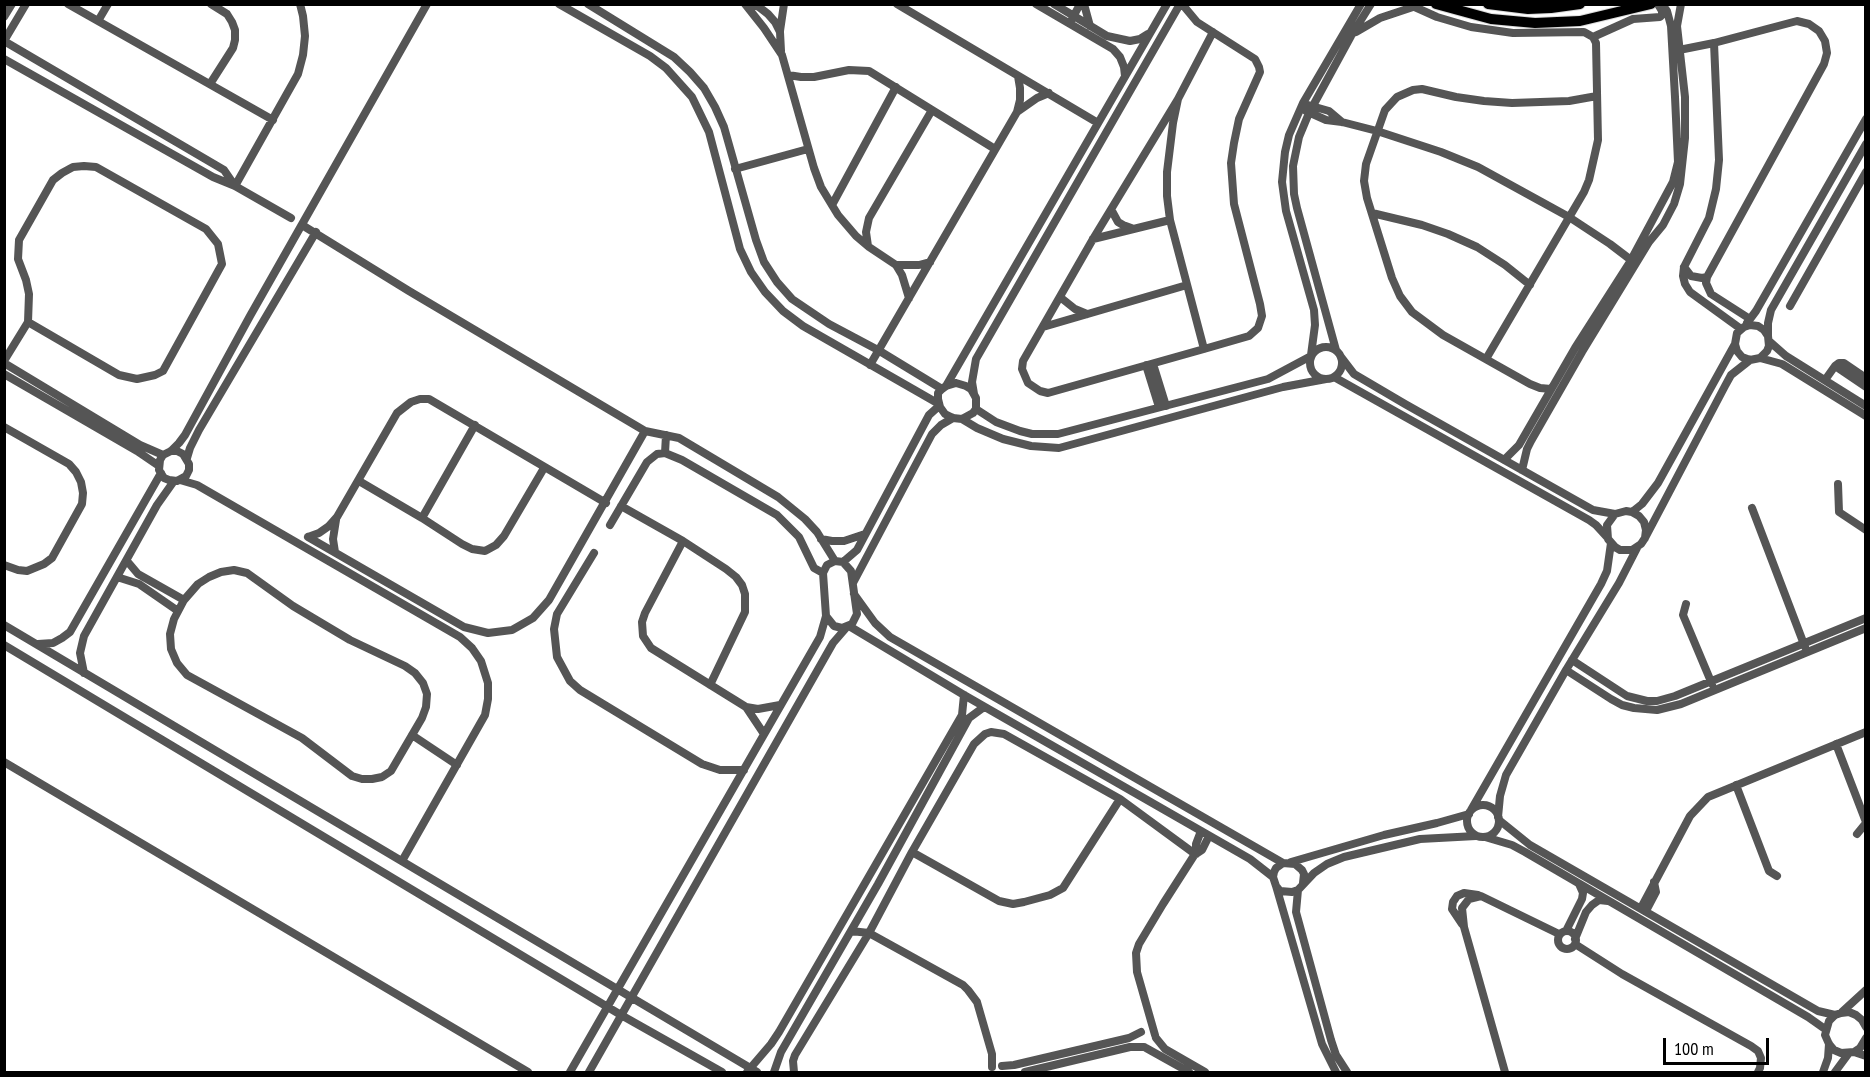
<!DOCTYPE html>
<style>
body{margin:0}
#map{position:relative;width:1870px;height:1077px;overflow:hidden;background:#fff;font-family:"PT Sans Narrow",sans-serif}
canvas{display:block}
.frame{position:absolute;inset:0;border:6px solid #000;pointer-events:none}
.scale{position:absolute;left:1663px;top:1038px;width:106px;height:27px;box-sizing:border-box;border:3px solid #000;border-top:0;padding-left:8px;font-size:18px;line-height:21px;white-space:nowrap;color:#000;-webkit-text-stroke:4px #fff;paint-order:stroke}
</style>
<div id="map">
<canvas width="1870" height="1077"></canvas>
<div class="frame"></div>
<div class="scale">100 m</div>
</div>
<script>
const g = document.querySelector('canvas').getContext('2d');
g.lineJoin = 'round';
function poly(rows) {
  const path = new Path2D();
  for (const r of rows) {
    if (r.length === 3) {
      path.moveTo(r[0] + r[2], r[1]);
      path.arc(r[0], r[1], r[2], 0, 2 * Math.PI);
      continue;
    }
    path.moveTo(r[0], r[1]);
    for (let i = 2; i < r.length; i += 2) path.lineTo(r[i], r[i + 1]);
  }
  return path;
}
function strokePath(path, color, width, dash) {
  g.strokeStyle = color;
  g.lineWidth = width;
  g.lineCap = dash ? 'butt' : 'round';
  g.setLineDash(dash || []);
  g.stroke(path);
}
const minor = poly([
 [68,4,273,120],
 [559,4,650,56,666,68,692,97,709,132,740,249,751,272,765,292,783,311,803,326,939,404],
 [588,4,674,57,690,72,704,88,715,107,724,127,756,240,764,262,777,282,792,299,829,324,878,350,942,389],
 [745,4,764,28,782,55,814,168,821,187,838,215,856,236,869,247,896,265,902,275,909,298],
 [750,4,759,7,768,14,775,22,780,32,781,51],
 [897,4,1098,123],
 [1036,4,1113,49,1120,57,1124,67,1125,76],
 [1054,4,1107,36,1130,41,1140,39,1148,34],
 [1084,4,1090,26],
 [1408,4,1437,17,1471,27,1513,33,1584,32,1593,37,1596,43,1598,140,1589,180,1584,192,1486,359],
 [4,17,12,4],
 [98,21,108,4],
 [1071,21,1080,4],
 [780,31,784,4],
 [1356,32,1380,18,1413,7],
 [1593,37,1633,19,1660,17,1662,15,1662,11,1659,6],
 [4,41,224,170,235,186],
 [4,41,26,4],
 [1714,43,1719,160,1716,189,1709,218,1684,267,1683,276,1685,284,1690,292,1741,329],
 [1679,50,1714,43,1797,21,1809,24,1819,31,1825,41,1827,53,1824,64,1707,277,1706,283,1711,294,1750,319],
 [4,59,213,177,235,186,291,218],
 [788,75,801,77,814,77,849,70,869,71,995,149],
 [210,84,233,48,235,40,235,30,232,22,227,14,211,4],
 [1178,99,1093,239,1023,361,1022,369,1028,383,1040,391,1048,393,1204,349,1249,336,1258,328,1262,316,1260,304,1234,204,1231,163,1234,143,1239,119,1260,72,1259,67,1255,59,1197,22,1182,4],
 [1308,105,1329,111,1342,122],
 [1306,111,1326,120,1342,122,1377,131,1441,152,1478,167,1569,217,1610,244,1631,260],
 [1017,112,1037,98,1049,93],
 [735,169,808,149],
 [235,186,298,74,303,55,305,36,303,16,300,4],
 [832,205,896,87],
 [1112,211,1118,222,1123,225,1134,229],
 [1372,213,1422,225,1448,234,1477,247,1505,265,1530,285],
 [302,225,409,291,645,431,679,438,778,497,805,519,817,532,835,561],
 [1093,239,1170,220],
 [868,246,866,232,869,218,932,110],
 [896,265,919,265,930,262],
 [1684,267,1691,276,1702,278,1707,277],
 [1060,297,1075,309,1087,314],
 [1790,306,1866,172],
 [1747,323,1756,311,1866,119],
 [1043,327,1187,285],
 [1768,335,1768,323,1771,310,1866,144],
 [1769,341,1786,356,1866,406],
 [1326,363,16],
 [1204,349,1170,220,1167,196,1167,172,1173,123,1178,99,1213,32],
 [1336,350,1297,208,1294,194,1293,166,1299,137,1309,113,1351,36,1371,4],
 [1311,355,1315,325,1314,310,1286,211,1282,182,1285,152,1289,135,1303,103,1361,4],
 [1341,357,1354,374,1405,404,1593,510,1615,514],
 [1760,358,1767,351,1769,346,1768,336,1764,330,1758,326,1750,325,1744,327,1737,333,1735,344,1737,351,1742,357,1750,360,1760,358,1782,364,1866,416],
 [4,361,28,322,29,294,26,280,18,259,19,240,53,180,62,173,73,167,84,166,96,167,206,229,218,244,222,264,163,371,155,375,137,379,119,375,28,322],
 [4,363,140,445,163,455],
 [1153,364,1166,406],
 [870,365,1017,112,1020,100,1020,88,1018,76],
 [1146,365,1159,407],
 [1835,366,1866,387],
 [4,374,137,451,159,466],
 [1334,377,1589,520,1596,525,1607,537],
 [1825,380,1835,366,1839,363,1844,363,1866,378],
 [956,383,966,386,971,389,976,398,976,409,973,413,962,419,953,418,945,414,940,407,938,399,938,393,942,389,946,386,956,383],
 [946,386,1167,4],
 [1551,389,1540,388,1530,384,1443,335,1412,312,1400,296,1392,278,1367,198,1364,181,1366,164,1385,110,1397,97,1413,90,1422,89,1456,97,1484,101,1512,103,1569,101,1597,96],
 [974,394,972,382,976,359,1180,4],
 [976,409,996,422,1020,431,1032,434,1058,434,1268,379,1311,356],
 [962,419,977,428,1003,439,1031,446,1059,448,1283,387,1326,379],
 [4,427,69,464,76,472,81,482,83,493,82,504,52,558,44,564,27,571,18,570,4,565],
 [171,451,177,451,183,454,189,464,189,470,186,476,177,481,169,480,164,478,159,470,160,460,163,455,171,451,179,443,185,435,250,316,427,4],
 [665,453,666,435],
 [187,458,190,448,199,430,316,232],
 [1504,460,1519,445,1575,348,1630,262,1673,182,1678,162,1675,97,1671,26,1667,11,1662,4],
 [1522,470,1527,449,1531,441,1582,352,1649,242,1663,225,1674,204,1680,184,1685,138,1685,97,1677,26,1681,4],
 [180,480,197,485,460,637,472,648,481,661,488,683,488,699,485,715,402,861],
 [359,481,422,518,462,544,472,549,485,551,496,545,504,536,544,468],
 [1838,484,1839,512,1866,530],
 [621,506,683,541,726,569,736,577,742,585,745,594,745,612,710,685],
 [1752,508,1805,647],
 [1632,512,1642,504,1658,483,1735,344],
 [422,518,475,425],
 [610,525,647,462,657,454,665,453,682,460,777,515,799,537,814,568,823,573],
 [308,537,464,627,488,633,512,630,533,618,549,600,645,431],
 [308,537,319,533,329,526,337,517,397,413,411,402,420,399,429,399,606,503],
 [1645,538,1646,530,1644,522,1639,516,1632,512,1626,511,1615,514,1607,525,1608,539,1615,547,1620,550,1632,550,1641,544,1645,538,1664,502,1725,386,1731,375,1750,360],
 [821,539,832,541,844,541,865,534],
 [683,541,645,613,642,622,643,636,651,648,746,707,764,734],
 [335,552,333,539,336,520],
 [594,553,557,614,554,629,557,657,570,681,580,690,702,764,720,770,744,770],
 [127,561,138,574,184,600],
 [835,561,843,562,851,571,857,614,852,624,842,628,834,626,826,616,823,573,827,565,835,561],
 [843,562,857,550,929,415,939,406],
 [234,570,247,573,293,606,350,640,405,666,415,673,423,683,427,694,426,707,422,718,391,771,382,777,372,779,362,779,352,776,302,738,187,675,177,663,171,649,170,634,174,619,184,600,198,584,209,577,221,572,234,570],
 [117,577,139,584,178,611],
 [853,583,932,434,941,425,953,418],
 [854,594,875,623,890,637,1283,863],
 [1686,604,1683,615,1712,684],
 [4,625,757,1072],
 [849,626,964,695,1250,859,1273,877],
 [38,644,53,643,62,638,70,632,161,473],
 [4,645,621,1015,722,1072],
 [1572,660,1627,696,1647,701,1657,701,1675,696,1866,618],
 [1566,670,1611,699,1622,705,1634,708,1657,710,1681,704,1866,628],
 [84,673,80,653,84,636,157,505,174,481],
 [746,707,758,709,780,705],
 [412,735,457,765],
 [1836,744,1866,822],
 [4,762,528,1072],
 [1736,785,1769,871,1777,876],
 [1483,821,16],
 [1471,810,1601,584,1607,571,1611,543],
 [1498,817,1500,796,1506,775,1566,670,1619,583,1637,548],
 [1499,820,1530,845,1818,1011,1835,1015],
 [1857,834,1866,823],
 [1485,837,1512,845,1525,852,1808,1017,1825,1029],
 [912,852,999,901,1013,904,1024,902,1050,895,1063,888,1120,799],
 [1196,854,1196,844,1201,831],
 [1196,854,1202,850,1209,836],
 [1291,862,1384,835,1437,823,1469,814],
 [1303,883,1304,874,1302,870,1295,864,1283,863,1276,868,1274,872,1273,877,1276,886,1280,891,1292,892,1298,890,1314,873,1327,864,1344,857,1420,839,1476,836],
 [1276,886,1322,1044,1336,1072],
 [1298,890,1296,912,1299,923,1331,1040,1336,1055,1347,1072],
 [1641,908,1690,816,1708,797,1866,732],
 [1646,911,1656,892,1654,882],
 [1462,924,1452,909,1453,902,1457,896,1464,893,1478,895],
 [851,931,869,933,963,985,968,990,977,1002,992,1054,992,1067],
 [1566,931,1582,899,1583,893,1579,884],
 [1567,940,9],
 [1575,939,1586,912,1592,905,1599,900,1608,901],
 [1575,944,1622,974,1751,1046,1758,1051,1761,1058,1760,1068,1758,1072],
 [1842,1012,1866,990],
 [1866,1027,1862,1020,1856,1015,1849,1012,1841,1013,1835,1015,1829,1021,1825,1035,1829,1044,1834,1050,1841,1053,1854,1052,1860,1048,1866,1038],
 [1156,1038,1165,1049,1205,1072],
 [1146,1048,1189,1072],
 [1854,1052,1866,1056],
 [1002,1066,1014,1065,1129,1038,1141,1032],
 [570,1072,820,637,826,616],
 [589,1072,833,643,846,628],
 [747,1072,771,1044,779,1032,868,878,962,715,964,695],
 [774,1072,781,1052,878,884,969,718,984,707],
 [794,1072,793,1061,795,1055,869,933,912,852,974,744,985,734,991,732,1004,734,1120,799,1195,854,1163,904,1139,944,1136,953,1137,972,1155,1035],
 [1025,1072,1130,1047,1144,1047],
 [1505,1072,1464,927,1462,908,1469,899,1481,896,1559,934],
 [1823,1072,1828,1058,1829,1044],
 [1835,1072,1849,1053]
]);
const major = poly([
 [1436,4,1491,19,1535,23,1580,21,1651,4],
 [1488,4,1528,9,1551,8,1580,4]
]);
strokePath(major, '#dbdbdb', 12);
strokePath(minor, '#555', 8);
strokePath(major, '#000', 10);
</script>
